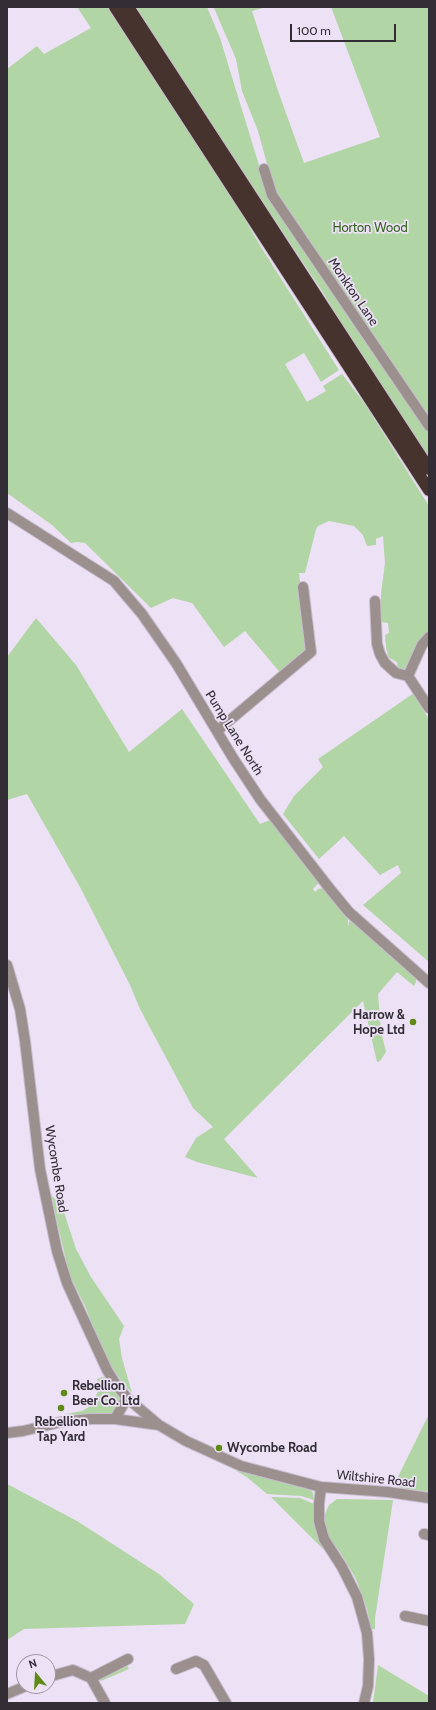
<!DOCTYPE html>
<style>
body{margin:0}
#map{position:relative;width:436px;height:1710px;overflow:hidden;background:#ede1f5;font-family:Cabin,sans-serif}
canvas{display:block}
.frame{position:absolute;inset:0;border:8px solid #332e36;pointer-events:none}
.north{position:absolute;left:16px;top:1654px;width:40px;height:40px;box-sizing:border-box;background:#ede1f5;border:1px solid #a399a9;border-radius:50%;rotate:342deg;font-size:11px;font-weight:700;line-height:16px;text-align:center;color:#332e36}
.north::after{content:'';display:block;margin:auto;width:14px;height:18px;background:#608a17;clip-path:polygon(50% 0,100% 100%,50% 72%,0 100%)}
.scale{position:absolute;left:290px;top:24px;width:106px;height:18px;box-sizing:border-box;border:2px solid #332e36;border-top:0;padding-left:5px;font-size:12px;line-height:14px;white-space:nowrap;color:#332e36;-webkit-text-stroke:3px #ede1f5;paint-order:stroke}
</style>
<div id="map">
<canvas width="436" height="1710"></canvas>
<div class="frame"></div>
<div class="north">N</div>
<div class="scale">100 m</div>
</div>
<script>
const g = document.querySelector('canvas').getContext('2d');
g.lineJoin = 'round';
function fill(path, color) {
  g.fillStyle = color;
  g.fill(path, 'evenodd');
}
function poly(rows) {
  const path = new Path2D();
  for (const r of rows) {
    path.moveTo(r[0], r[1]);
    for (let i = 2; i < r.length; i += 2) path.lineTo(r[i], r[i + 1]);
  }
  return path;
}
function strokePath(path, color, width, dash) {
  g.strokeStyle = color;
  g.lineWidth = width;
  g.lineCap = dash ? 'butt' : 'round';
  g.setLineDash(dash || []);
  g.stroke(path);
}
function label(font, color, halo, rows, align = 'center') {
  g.font = font + ' Cabin,sans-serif';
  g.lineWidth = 3.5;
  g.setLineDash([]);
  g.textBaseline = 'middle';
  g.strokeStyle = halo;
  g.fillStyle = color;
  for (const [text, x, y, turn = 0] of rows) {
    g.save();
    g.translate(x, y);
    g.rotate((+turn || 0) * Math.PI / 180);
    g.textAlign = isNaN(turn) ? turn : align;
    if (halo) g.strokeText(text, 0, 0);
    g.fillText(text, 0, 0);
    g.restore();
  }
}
const green = poly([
 [77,7,107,7,237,206,261,247,339,370,321,382,304,353,285,364,307,402,326,391,323,386,342,374,365,404,429,506,429,632,403,671,398,668,397,662,389,658,386,648,385,635,389,633,388,623,381,622,381,593,385,563,383,536,376,539,376,545,367,546,363,535,354,526,329,521,318,526,316,529,305,573,299,573,308,652,283,676,245,631,224,647,192,603,173,598,151,608,85,543,77,542,71,543,52,525,7,493,7,69,37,46,44,54,91,28],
 [133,7,207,7,220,38,266,188,429,431,429,458,352,342,324,294],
 [215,7,266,7,252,11,278,91,304,163,380,137,331,7,429,7,429,422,279,199,272,182,258,131,242,91,236,59,214,8],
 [36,618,76,665,129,752,182,709,260,824,270,820,321,880,313,889,315,892,318,889,324,888,348,917,348,927,350,919,416,978,416,982,414,986,397,972,378,994,381,1031,386,1052,380,1061,377,1062,363,1001,224,1139,258,1178,197,1162,185,1157,196,1138,213,1127,193,1108,140,1009,130,985,80,887,27,794,7,800,7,657],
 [414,693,429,720,429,962,363,905,401,873,398,865,380,875,344,836,319,859,283,814,294,796,323,767,318,759],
 [51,1195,62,1206,76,1249,91,1277,124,1326,119,1339,122,1358,132,1393,122,1382,106,1359,85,1306,69,1274],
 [102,1377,107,1378,121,1401,113,1413,67,1418,66,1414,82,1411,92,1405,99,1389,97,1379],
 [429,1414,429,1492,405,1489,394,1485],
 [224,1463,309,1488,313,1493,314,1500,301,1496,267,1494,248,1478],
 [7,1484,77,1521,159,1574,194,1604,185,1624,24,1629,7,1640],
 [271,1497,300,1498,314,1504,314,1516,319,1537,329,1555],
 [337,1499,393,1500,375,1618,375,1629,371,1629,367,1609,356,1579,340,1552,329,1538,326,1527,324,1516,329,1505],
 [126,1663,129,1669,101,1681,99,1679],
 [378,1665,429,1696,429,1703,373,1703]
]);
const minor = poly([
 [264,169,272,195,429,426],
 [7,513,114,581,142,614,176,663,233,758,260,799,330,889,349,912,429,983],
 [375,601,377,644,380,654,385,663,396,673,408,676],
 [408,676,422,645,429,637],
 [408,676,429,708],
 [217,731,311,652,303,587],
 [7,965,20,1009,25,1041,40,1169,57,1251,67,1283,107,1370,115,1383,127,1398,159,1425,186,1441,241,1466,321,1487,388,1492,429,1498],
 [115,1419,127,1398],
 [7,1433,23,1431,61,1422,90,1419,115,1419,159,1425],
 [321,1487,319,1504,319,1521,324,1539,342,1567,357,1597,367,1633,369,1659,368,1686,364,1703],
 [424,1534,429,1535],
 [405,1616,429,1621],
 [176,1669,196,1661,204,1665,226,1703],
 [48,1677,73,1670,91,1678,105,1703],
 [91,1678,128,1659],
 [7,1694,26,1686]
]);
const highway = poly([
 [115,7,429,490],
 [128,7,429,469]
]);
const markers = [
 [413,1022,4,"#608a17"],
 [64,1393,4,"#608a17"],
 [61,1408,4,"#608a17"],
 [219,1448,4,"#608a17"]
];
const parkNames = [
 ["Horton Wood",370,228]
];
const streetNames = [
 ["Monkton Lane",353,292,56],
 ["Pump Lane North",234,733,58],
 ["Wycombe Road",56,1169,81],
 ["Wiltshire Road",376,1479,6]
];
const poiNames = [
 ["Harrow &",405,1015,"right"],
 ["Hope Ltd",405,1030,"right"],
 ["Rebellion",72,1386],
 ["Beer Co. Ltd",72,1401],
 ["Rebellion",61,1422,"center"],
 ["Tap Yard",61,1437,"center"],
 ["Wycombe Road",227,1448]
];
fill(green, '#b1d5a5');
strokePath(minor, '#c8bdcf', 12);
strokePath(highway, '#c8bdcf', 14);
strokePath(minor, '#9b908e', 10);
strokePath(highway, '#47332e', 12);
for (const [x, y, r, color] of markers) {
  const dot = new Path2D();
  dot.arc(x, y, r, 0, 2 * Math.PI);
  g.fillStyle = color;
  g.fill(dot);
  strokePath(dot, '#ede1f5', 1.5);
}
label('13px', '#336320', '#ede1f5', parkNames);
label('13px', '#332e36', '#ede1f5', streetNames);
label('bold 13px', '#332e36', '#ede1f5', poiNames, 'left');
</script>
